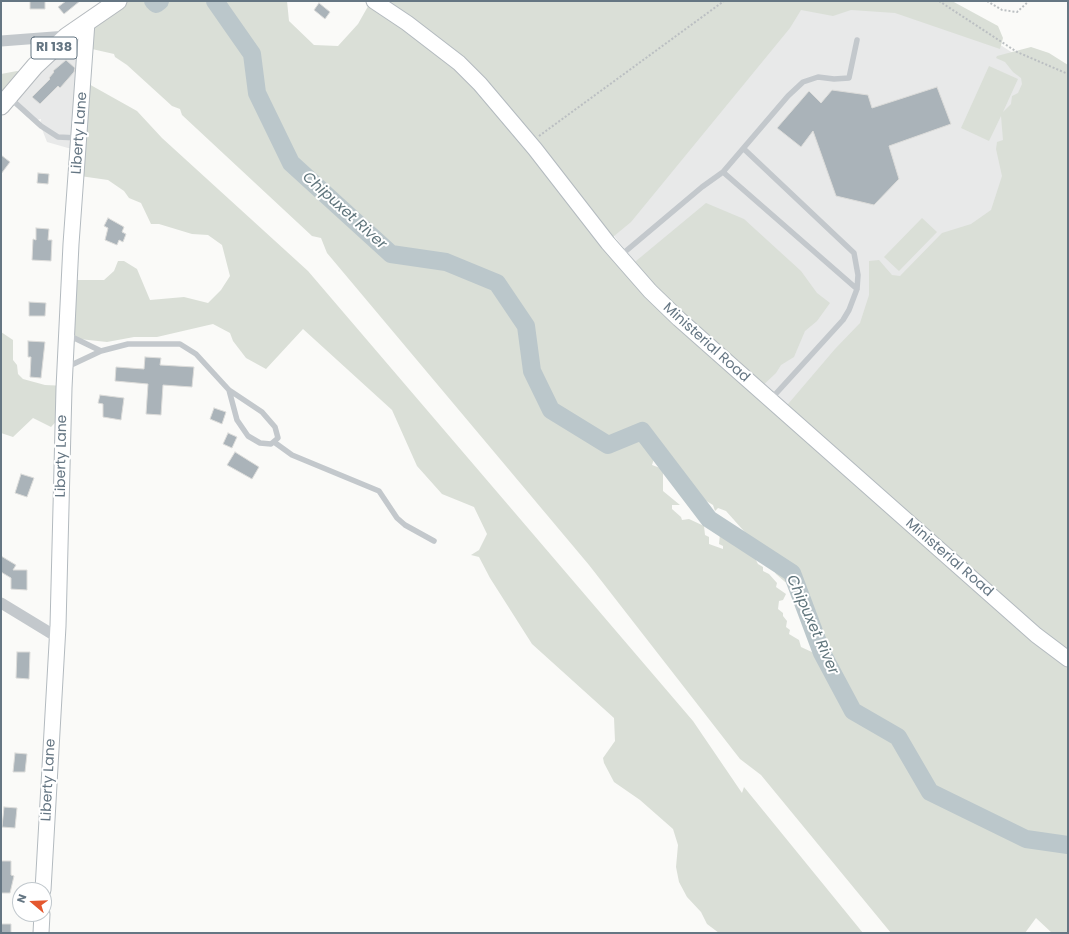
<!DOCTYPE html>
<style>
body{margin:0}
#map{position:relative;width:1069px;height:934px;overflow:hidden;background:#fafaf8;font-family:Poppins,sans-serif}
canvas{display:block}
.frame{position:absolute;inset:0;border:2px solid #657683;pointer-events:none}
.north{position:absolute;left:12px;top:882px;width:40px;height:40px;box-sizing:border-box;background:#fff;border:1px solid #c1c8cd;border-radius:50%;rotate:289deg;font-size:11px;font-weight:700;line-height:16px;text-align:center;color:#657683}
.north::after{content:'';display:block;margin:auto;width:14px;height:18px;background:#e4572e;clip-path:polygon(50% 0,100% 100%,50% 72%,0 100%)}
</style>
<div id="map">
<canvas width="1069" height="934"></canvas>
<div class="frame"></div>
<div class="north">N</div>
</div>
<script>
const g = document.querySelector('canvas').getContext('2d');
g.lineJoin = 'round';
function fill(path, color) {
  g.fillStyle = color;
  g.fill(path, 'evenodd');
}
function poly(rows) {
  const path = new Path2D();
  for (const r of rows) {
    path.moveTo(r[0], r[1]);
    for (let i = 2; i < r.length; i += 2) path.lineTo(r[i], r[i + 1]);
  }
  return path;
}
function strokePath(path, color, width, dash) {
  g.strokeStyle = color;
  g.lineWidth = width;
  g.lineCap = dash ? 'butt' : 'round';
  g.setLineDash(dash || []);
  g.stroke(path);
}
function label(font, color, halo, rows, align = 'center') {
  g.font = font + ' Poppins,sans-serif';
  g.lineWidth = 4;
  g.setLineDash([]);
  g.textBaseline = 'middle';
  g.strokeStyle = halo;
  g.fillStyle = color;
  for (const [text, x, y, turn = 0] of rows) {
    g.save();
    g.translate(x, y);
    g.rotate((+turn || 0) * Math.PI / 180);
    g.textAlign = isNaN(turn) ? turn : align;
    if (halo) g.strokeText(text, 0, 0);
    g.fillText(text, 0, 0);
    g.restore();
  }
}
const built = poly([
 [775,1,933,1,1068,89,1068,118,815,432,648,279,589,204],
 [90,27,81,149,68,148,47,142,40,124,41,119,37,120,27,117,10,100,25,83]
]);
const green = poly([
 [120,1,287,1,289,21,314,45,338,46,358,24,371,1,952,1,998,26,1003,38,1000,49,895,13,851,10,833,16,801,10,790,28,631,222,608,241,630,266,706,203,744,219,801,271,817,293,830,303,817,321,805,331,794,357,781,365,776,373,758,390,783,410,835,349,860,323,869,295,869,261,879,260,892,275,900,276,942,233,971,224,991,210,1002,176,996,149,997,142,1003,140,1001,116,989,141,961,128,989,66,1018,79,1003,112,1011,104,1012,96,1018,93,1022,84,1021,78,1013,72,1005,62,996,58,997,56,1031,47,1049,53,1068,65,1068,933,1052,933,1036,918,1025,933,891,933,761,775,740,759,589,565,327,253,321,238,312,236,182,115,180,109,172,106,127,65,115,57,114,54,92,49,94,26],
 [655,442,664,447,677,463,677,467,684,472,684,477,688,479,698,496,713,505,715,511,718,508,726,511,759,548,776,574,792,588,801,611,828,654,828,659,825,662,815,656,814,653,801,647,799,640,789,634,790,630,786,627,787,621,783,616,783,613,778,609,779,601,783,600,786,594,776,587,777,583,769,574,763,571,763,567,758,564,755,558,739,546,739,542,720,534,719,544,723,546,723,549,709,544,709,537,705,535,704,526,689,519,682,520,681,517,672,509,672,505,680,505,663,491,663,469,652,465,656,452,651,447],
 [17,71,32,74,1,111,1,74],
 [87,83,137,111,162,138,308,271,693,721,742,793,744,787,863,933,719,933,707,924,701,912,687,897,679,882,676,867,678,845,673,829,640,800,614,782,604,763,603,758,615,741,614,718,532,644,490,578,479,557,471,555,479,550,487,534,474,507,442,494,417,466,392,410,303,329,266,369,246,358,233,341,230,333,213,324,157,337,134,337,107,342,70,338,74,280,104,280,114,271,118,261,124,261,137,269,150,300,184,297,208,303,221,290,230,276,222,245,208,235,192,234,159,224,151,224,141,203,129,198,124,191,108,180,80,176],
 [922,218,937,232,899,271,884,257],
 [1,332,13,340,13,360,17,365,18,374,23,379,45,385,67,386,65,412,51,427,33,418,13,437,1,433]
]);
const river = poly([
 [153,1,156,4,160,1],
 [215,1,252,54,257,93,291,163,391,254,446,262,497,283,526,326,532,371,551,410,608,445,642,431,709,519,792,573,822,653,853,711,898,737,930,792,1026,839,1068,845]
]);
const building = poly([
 [30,1,45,1,45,9,30,9,30,1],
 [66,1,80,1,64,14,58,7,66,1],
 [319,3,330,12,325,19,314,10,319,3],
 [66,60,75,68,74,72,60,88,58,86,40,104,32,97,50,79,49,78,54,72,53,71,66,60],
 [937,87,951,124,889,146,899,179,874,205,836,196,813,131,801,147,777,128,809,91,821,103,832,90,868,95,872,108,937,87],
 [1,155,10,162,1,174,1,155],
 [38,173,49,174,48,184,37,183,38,173],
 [108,218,124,227,122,232,126,234,123,242,119,240,117,245,105,240,108,228,104,226,108,218],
 [36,228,49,229,48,240,52,240,51,261,32,260,33,239,36,240,36,228],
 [29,302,46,303,45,316,29,316,29,302],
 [28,341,45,342,41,378,30,377,31,357,28,357,28,341],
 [145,357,161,358,160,365,194,367,192,387,163,385,161,415,146,414,148,384,115,381,116,367,144,369,145,357],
 [100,395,124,398,121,420,103,417,103,404,98,403,100,395],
 [214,408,226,412,222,424,210,419,214,408],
 [228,433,237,437,232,448,223,444,228,433],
 [235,452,259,467,252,479,227,465,235,452],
 [21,474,34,478,27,497,15,493,21,474],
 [1,556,16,565,13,570,27,570,27,590,11,589,11,578,1,572,1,556],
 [17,652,30,652,29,679,16,678,17,652],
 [15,753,27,754,25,772,13,772,15,753],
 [4,807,17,808,15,828,2,827,4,807],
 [1,861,11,861,11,875,14,876,10,893,1,893,1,861],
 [1,924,11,924,11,933,1,933,1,924]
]);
const path = poly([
 [939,1,1017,52,1068,74],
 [987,1,1002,10,1017,12,1029,1],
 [539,136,724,1]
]);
const lane = poly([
 [10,98,41,126,58,137,78,138],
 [744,149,854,253,858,275,857,289,849,310,843,320,771,399],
 [723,172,857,289],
 [620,256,702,187,723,172,788,96,803,82,818,77,834,79,849,78,857,40],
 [101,351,128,344,180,344,196,354,229,390,262,412,275,427,278,438,271,444,260,443,248,436,237,420,229,390],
 [67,367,101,351,68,335],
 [274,442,292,455,379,491,397,518,405,525,434,541]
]);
const street = poly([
 [1,41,67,36],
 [1,603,57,637]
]);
const secondary = poly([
 [374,1,407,23,459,63,480,84,535,149,608,243,650,291,679,319,1036,635,1068,659],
 [43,890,58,626,64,388,71,244,87,22],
 [41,933,42,914]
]);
const primary = poly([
 [1,106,35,66,67,36,118,1]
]);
const shields = [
 [54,48,46]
];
const shieldNames = [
 ["RI 138",54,48]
];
const streetNames = [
 ["Liberty Lane",80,133,-86],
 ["Ministerial Road",706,343,42],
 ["Liberty Lane",62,456,-89],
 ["Ministerial Road",949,558,41],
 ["Liberty Lane",49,780,-87]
];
const waterNames = [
 ["Chipuxet River",344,211,42],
 ["Chipuxet River",812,625,66]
];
fill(built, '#e8e9e9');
fill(green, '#dadfd7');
strokePath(river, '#bbc7cb', 18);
fill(building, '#aab3b9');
strokePath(building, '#dcdcda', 1);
strokePath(secondary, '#b3babf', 17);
strokePath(primary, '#b5babe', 19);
strokePath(path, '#bbbfc2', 2, [2, 2]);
strokePath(lane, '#c3c8cc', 5.5);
strokePath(street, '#c3c8cc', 11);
strokePath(secondary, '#fff', 15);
strokePath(primary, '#fff', 17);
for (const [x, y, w] of shields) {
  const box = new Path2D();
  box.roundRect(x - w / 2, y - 11, w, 22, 3);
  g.fillStyle = '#fff';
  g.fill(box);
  strokePath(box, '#657683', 1);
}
label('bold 13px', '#657683', null, shieldNames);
label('14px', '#657683', '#fff', streetNames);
label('italic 15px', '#60757c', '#fff', waterNames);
</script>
